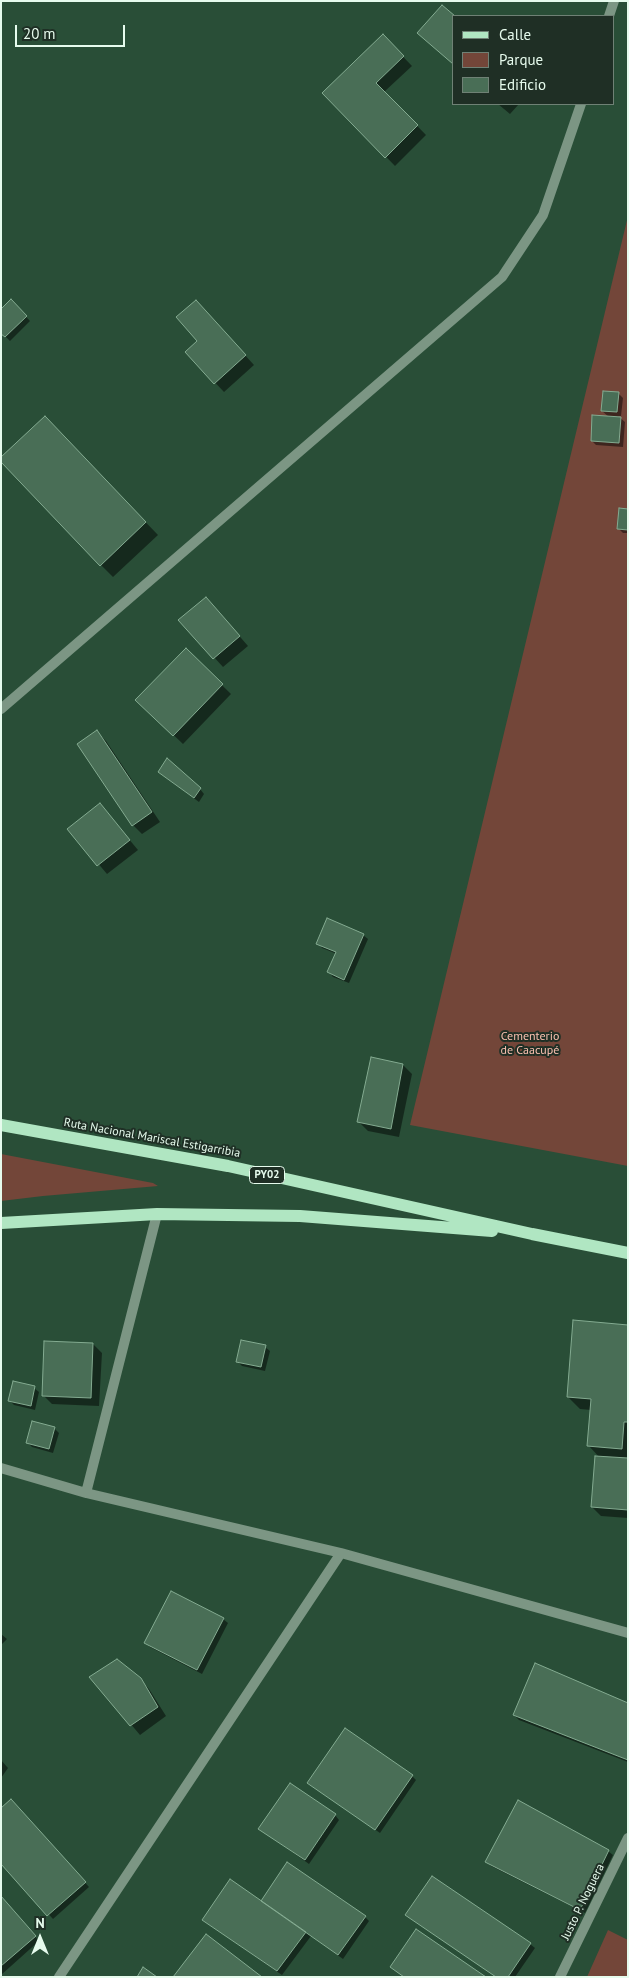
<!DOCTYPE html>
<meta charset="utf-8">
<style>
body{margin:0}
#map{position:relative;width:629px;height:1978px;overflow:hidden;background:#294e37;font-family:"PT Sans",sans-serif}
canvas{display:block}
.frame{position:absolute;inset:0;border:2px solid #e6fbed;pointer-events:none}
.legend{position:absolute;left:452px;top:15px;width:162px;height:90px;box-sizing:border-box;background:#1f2f25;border:1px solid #6f8175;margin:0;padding:6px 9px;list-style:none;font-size:15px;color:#e6fbed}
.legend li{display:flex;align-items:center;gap:10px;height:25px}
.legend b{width:25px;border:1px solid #6f8175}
.north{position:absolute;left:15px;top:1913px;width:50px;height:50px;-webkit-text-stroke:4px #1f2f25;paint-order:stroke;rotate:0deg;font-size:14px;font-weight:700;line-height:20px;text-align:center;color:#e6fbed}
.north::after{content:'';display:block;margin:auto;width:18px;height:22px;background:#e6fbed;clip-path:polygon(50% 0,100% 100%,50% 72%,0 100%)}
.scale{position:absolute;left:15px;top:25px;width:110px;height:22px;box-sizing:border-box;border:2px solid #e6fbed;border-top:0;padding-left:6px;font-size:15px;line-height:18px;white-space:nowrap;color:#e6fbed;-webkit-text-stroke:4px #1f2f25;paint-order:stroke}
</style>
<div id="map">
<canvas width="629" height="1978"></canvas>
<div class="frame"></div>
<ul class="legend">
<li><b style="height:6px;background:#b0e6c2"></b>Calle</li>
<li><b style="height:14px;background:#734639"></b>Parque</li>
<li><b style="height:14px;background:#496e56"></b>Edificio</li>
</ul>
<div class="north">N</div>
<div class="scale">20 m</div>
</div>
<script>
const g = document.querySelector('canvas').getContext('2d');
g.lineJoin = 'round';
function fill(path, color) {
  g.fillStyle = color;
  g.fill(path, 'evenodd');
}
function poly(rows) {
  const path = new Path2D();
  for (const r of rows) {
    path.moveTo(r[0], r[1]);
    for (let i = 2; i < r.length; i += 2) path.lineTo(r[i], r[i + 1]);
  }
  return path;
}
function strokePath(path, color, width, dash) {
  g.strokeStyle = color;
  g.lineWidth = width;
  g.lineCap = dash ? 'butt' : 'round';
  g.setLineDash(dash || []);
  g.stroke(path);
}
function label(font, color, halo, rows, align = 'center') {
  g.font = font + ' "PT Sans",sans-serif';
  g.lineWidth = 4;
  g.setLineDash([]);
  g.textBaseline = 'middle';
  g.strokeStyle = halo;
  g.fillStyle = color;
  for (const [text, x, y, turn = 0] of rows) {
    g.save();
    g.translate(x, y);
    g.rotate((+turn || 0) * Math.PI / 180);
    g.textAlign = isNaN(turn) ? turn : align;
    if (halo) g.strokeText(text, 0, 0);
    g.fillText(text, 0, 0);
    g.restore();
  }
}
const green = poly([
 [628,216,628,1166,410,1125],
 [1,1154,153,1183,158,1186,43,1196,1,1201],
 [608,1930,628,1940,628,1977,587,1977]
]);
const shadow = poly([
 [383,36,412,66,384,92,426,135,395,166,324,93],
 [498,104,519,104,510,114],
 [11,301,30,321,10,341,1,332],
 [205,311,254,365,224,392,186,352,199,341],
 [618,393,623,398,621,416,618,416,625,422,623,447,596,445,592,441,609,417,602,411],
 [57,430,158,535,113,577,101,565],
 [628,510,628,533,623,533,619,529],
 [215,608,248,646,223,667,180,620],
 [186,650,231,694,183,744,137,700],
 [97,732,106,741,160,822,142,834,133,825],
 [164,776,200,789,204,794,199,802],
 [108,814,138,850,107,874,69,829],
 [363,935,368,939,349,983,333,977,329,972,337,954,322,948,318,943],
 [403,1065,412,1074,399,1137,368,1131,359,1122],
 [628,1326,628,1518,601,1516,592,1507,600,1458,589,1446,591,1410,580,1409,568,1397],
 [93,1344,102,1353,99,1406,52,1404,43,1395],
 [265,1347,270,1351,265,1371,242,1366,238,1362],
 [34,1388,39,1392,35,1410,14,1405,10,1401],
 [54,1428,59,1433,53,1453,32,1447,28,1443],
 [223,1619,228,1623,202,1674,150,1647,146,1643],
 [1,1634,7,1639,1,1645],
 [91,1677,140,1679,149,1689,166,1716,140,1735],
 [628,1704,628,1762,519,1720,514,1715],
 [1,1760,8,1768,1,1778],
 [412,1776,416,1780,380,1833,308,1783],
 [15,1805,89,1887,53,1919,1,1863],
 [335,1815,339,1820,309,1864,260,1829],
 [608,1851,613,1855,585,1913,491,1866,487,1862],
 [1,1897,39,1941,1,1975],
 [261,1903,365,1917,369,1921,343,1959,311,1936,282,1975,208,1924],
 [530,1944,535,1948,515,1977,496,1977]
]);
const building = poly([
 [442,5,455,16,453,16,453,64,417,33,442,5],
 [383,34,404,56,376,83,418,125,385,158,322,93,383,34],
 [11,299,27,316,5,337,1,334,1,309,11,299],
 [196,300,246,355,214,384,185,352,197,341,176,317,196,300],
 [603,391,619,392,617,412,601,411,603,391],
 [592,415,621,417,619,443,591,441,592,415],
 [45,416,146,522,100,566,1,462,1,457,45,416],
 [619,508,628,509,628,530,617,529,619,508],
 [206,597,240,636,213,659,178,620,206,597],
 [186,648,223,684,173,736,135,700,186,648],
 [97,730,152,812,132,826,77,744,97,730],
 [167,758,201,788,194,798,158,772,167,758],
 [100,803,130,840,97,866,67,829,100,803],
 [327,918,364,934,344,980,327,972,336,952,316,944,327,918],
 [371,1057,403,1064,391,1129,357,1122,371,1057],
 [573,1320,628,1325,628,1422,624,1422,622,1449,587,1446,591,1399,567,1397,573,1320],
 [241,1340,266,1345,261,1367,236,1362,241,1340],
 [44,1341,93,1343,91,1398,42,1396,44,1341],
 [13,1381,35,1386,31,1406,8,1401,13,1381],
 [32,1421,55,1427,49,1449,26,1443,32,1421],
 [595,1456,628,1458,628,1510,591,1507,595,1456],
 [171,1591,224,1618,197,1670,144,1643,171,1591],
 [117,1659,141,1678,158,1707,130,1726,89,1677,117,1659],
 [535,1663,628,1703,628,1760,513,1715,535,1663],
 [345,1728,413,1775,375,1830,307,1783,345,1728],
 [290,1783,336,1814,305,1860,258,1829,290,1783],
 [11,1799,86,1882,47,1916,1,1864,1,1808,11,1799],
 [518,1800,609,1850,580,1910,485,1862,518,1800],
 [287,1862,366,1916,338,1955,261,1901,287,1862],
 [432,1876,531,1943,508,1977,496,1977,405,1915,432,1876],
 [230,1879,306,1932,277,1971,202,1920,230,1879],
 [1,1896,36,1936,1,1966,1,1896],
 [416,1929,486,1977,404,1977,390,1967,416,1929],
 [206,1934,262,1977,173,1977,206,1934],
 [143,1967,157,1977,137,1977,143,1967]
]);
const minor = poly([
 [1,1468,86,1493,341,1553,628,1633],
 [86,1493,157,1214],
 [59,1977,341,1553],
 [560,1977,628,1838]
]);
const tertiary = poly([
 [609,16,614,1],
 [1,709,502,277,543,215,581,104]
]);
const primary = poly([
 [1,1125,228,1166,532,1234,628,1253],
 [1,1223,157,1214,300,1216,492,1231]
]);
const shields = [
 [267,1175,35]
];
const shieldNames = [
 ["PY02",267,1175]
];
const parkNames = [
 ["Cementerio",530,1037],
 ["de Caacupé",530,1051]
];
const streetNames = [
 ["Ruta Nacional Mariscal Estigarribia",152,1138,10],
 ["Justo P. Noguera",583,1902,-64]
];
fill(green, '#734639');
fill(shadow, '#0007');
fill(building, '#496e56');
strokePath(building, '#84ab91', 1);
strokePath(minor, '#7c9684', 10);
strokePath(tertiary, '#7c9684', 10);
strokePath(primary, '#b0e6c2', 12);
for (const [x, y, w] of shields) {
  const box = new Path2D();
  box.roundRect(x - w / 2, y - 8.5, w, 17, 4);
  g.fillStyle = '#1f2f25';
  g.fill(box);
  strokePath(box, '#e6fbed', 1);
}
label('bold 11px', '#e6fbed', null, shieldNames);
label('12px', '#fac0b0', '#1f2f25', parkNames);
label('12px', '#e6fbed', '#1f2f25', streetNames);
</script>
